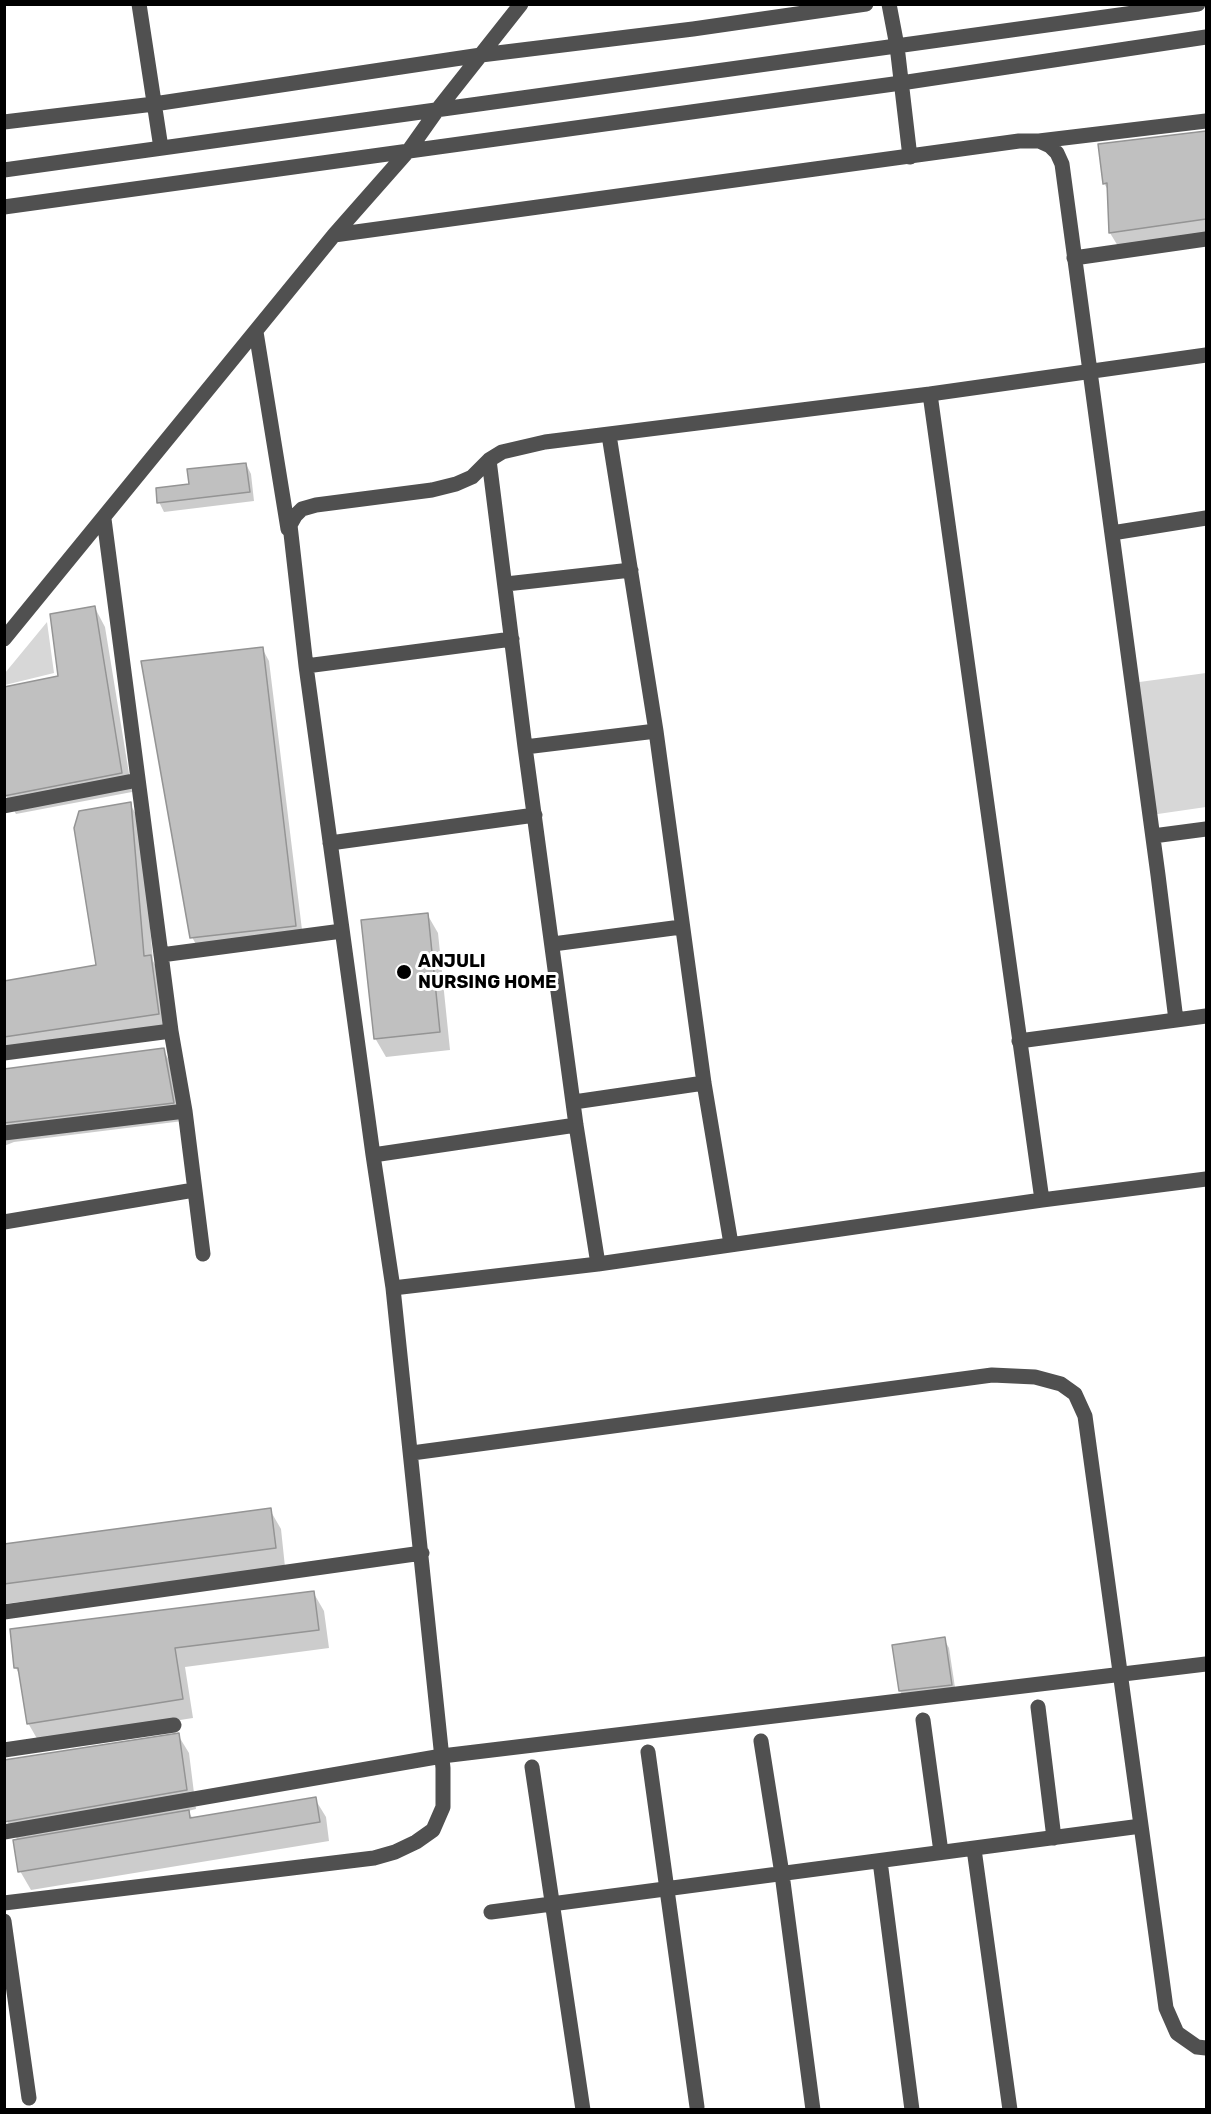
<!DOCTYPE html>
<style>
body{margin:0}
#map{position:relative;width:1211px;height:2114px;overflow:hidden;background:#fff;font-family:Rubik,sans-serif}
canvas{display:block}
.frame{position:absolute;inset:0;border:6px solid #000;pointer-events:none}
</style>
<div id="map">
<canvas width="1211" height="2114"></canvas>
<div class="frame"></div>
</div>
<script>
const g = document.querySelector('canvas').getContext('2d');
g.lineJoin = 'round';
function fill(path, color) {
  g.fillStyle = color;
  g.fill(path, 'evenodd');
}
function poly(rows) {
  const path = new Path2D();
  for (const r of rows) {
    path.moveTo(r[0], r[1]);
    for (let i = 2; i < r.length; i += 2) path.lineTo(r[i], r[i + 1]);
  }
  return path;
}
function strokePath(path, color, width, dash) {
  g.strokeStyle = color;
  g.lineWidth = width;
  g.lineCap = dash ? 'butt' : 'round';
  g.setLineDash(dash || []);
  g.stroke(path);
}
function label(font, color, halo, rows, align = 'center') {
  g.font = font + ' Rubik,sans-serif';
  g.lineWidth = 6;
  g.setLineDash([]);
  g.textBaseline = 'middle';
  g.strokeStyle = halo;
  g.fillStyle = color;
  for (const [text, x, y, turn = 0] of rows) {
    g.save();
    g.translate(x, y);
    g.rotate((+turn || 0) * Math.PI / 180);
    g.textAlign = isNaN(turn) ? turn : align;
    if (halo) g.strokeText(text, 0, 0);
    g.fillText(text, 0, 0);
    g.restore();
  }
}
const green = poly([
 [47,622,54,673,5,685,5,673],
 [1206,673,1206,807,1151,815,1132,683]
]);
const shadow = poly([
 [1206,132,1206,239,1121,251,1110,233,1109,192,1104,183,1100,146],
 [246,464,251,474,254,501,164,512,159,502,191,486],
 [95,608,105,627,132,792,16,814,6,796,59,677],
 [262,648,269,661,303,938,199,950,192,937],
 [130,804,141,823,153,961,161,975,169,1032,4,1057,4,982,97,966],
 [427,914,438,933,450,1050,386,1057,375,1038],
 [163,1050,174,1068,183,1121,14,1142,4,1146,4,1071],
 [270,1510,281,1529,285,1567,4,1604,4,1545],
 [313,1592,324,1611,329,1648,185,1667,193,1718,39,1742,28,1723,20,1676,16,1668],
 [944,1639,949,1648,956,1694,905,1700,900,1691],
 [178,1735,189,1753,196,1809,188,1811,193,1819,315,1799,326,1817,329,1841,31,1890,20,1871,18,1841,7,1821]
]);
const building = poly([
 [1206,131,1206,219,1109,233,1107,183,1103,184,1098,144,1206,131],
 [246,463,250,492,157,503,156,488,189,484,187,469,246,463],
 [95,606,122,773,4,796,4,687,58,676,50,614,95,606],
 [263,647,296,926,190,938,141,661,263,647],
 [131,802,144,956,151,955,159,1014,4,1037,4,981,96,965,74,828,79,811,131,802],
 [428,913,440,1032,374,1039,361,920,428,913],
 [164,1048,174,1103,4,1123,4,1069,164,1048],
 [271,1508,276,1548,4,1584,4,1544,271,1508],
 [314,1591,319,1630,175,1648,183,1699,27,1724,18,1668,14,1668,10,1629,314,1591],
 [945,1637,952,1685,899,1691,892,1645,945,1637],
 [179,1733,187,1790,4,1822,4,1760,179,1733],
 [316,1797,320,1822,18,1872,13,1840,189,1810,190,1818,316,1797]
]);
const minor = poly([
 [139,4,161,148],
 [889,4,897,46,910,157],
 [4,122,154,104,481,55,693,29,866,4],
 [1039,141,1206,121],
 [4,170,1198,4],
 [4,207,901,83,1206,37],
 [334,235,1019,141,1039,141,1050,146,1057,153,1062,164,1158,875,1176,1020],
 [1074,258,1206,239],
 [256,332,288,529],
 [930,394,1042,1200],
 [609,435,656,731,704,1083,731,1244],
 [489,460,525,747,576,1125,598,1264],
 [104,519,171,1031,185,1111,203,1254],
 [1112,533,1206,518],
 [506,584,631,570],
 [4,639,334,235,409,150,438,109,521,4],
 [306,666,512,639],
 [525,747,656,731],
 [4,806,138,780],
 [1153,836,1206,829],
 [330,843,535,815],
 [553,944,681,927],
 [161,955,342,931],
 [1019,1041,1206,1016],
 [4,1053,171,1031],
 [574,1102,704,1083],
 [4,1133,185,1111],
 [373,1155,576,1125],
 [4,1222,194,1190],
 [393,1288,598,1264,1042,1200,1206,1179],
 [412,1453,992,1375,1035,1377,1061,1384,1075,1394,1085,1416,1166,2008,1177,2033,1197,2047,1206,2048],
 [4,1612,422,1553],
 [1038,1707,1054,1838],
 [923,1720,941,1852],
 [761,1741,782,1874,813,2110],
 [4,1750,174,1725],
 [648,1752,697,2107],
 [532,1767,583,2110],
 [4,1832,442,1756,1206,1664],
 [974,1849,1010,2110],
 [880,1861,912,2110],
 [4,1903,374,1858,395,1852,416,1842,433,1830,443,1807,443,1768,393,1288,373,1155,306,666,290,525,295,516,302,509,316,505,432,490,456,484,472,477,489,460,502,452,545,442,930,394,1206,355],
 [491,1912,1141,1826],
 [4,1921,29,2098]
]);
const markers = [
 [404,972,8,"#000"]
];
const poiNames = [
 ["ANJULI",418,962],
 ["NURSING HOME",418,983]
];
fill(green, '#d7d7d7');
fill(shadow, '#0003');
fill(building, '#c0c0c0');
strokePath(building, '#949494', 1.5);
strokePath(minor, '#505050', 15);
for (const [x, y, r, color] of markers) {
  const dot = new Path2D();
  dot.arc(x, y, r, 0, 2 * Math.PI);
  g.fillStyle = color;
  g.fill(dot);
  strokePath(dot, '#fff', 2);
}
label('bold 18px', '#000', '#fff', poiNames, 'left');
</script>
